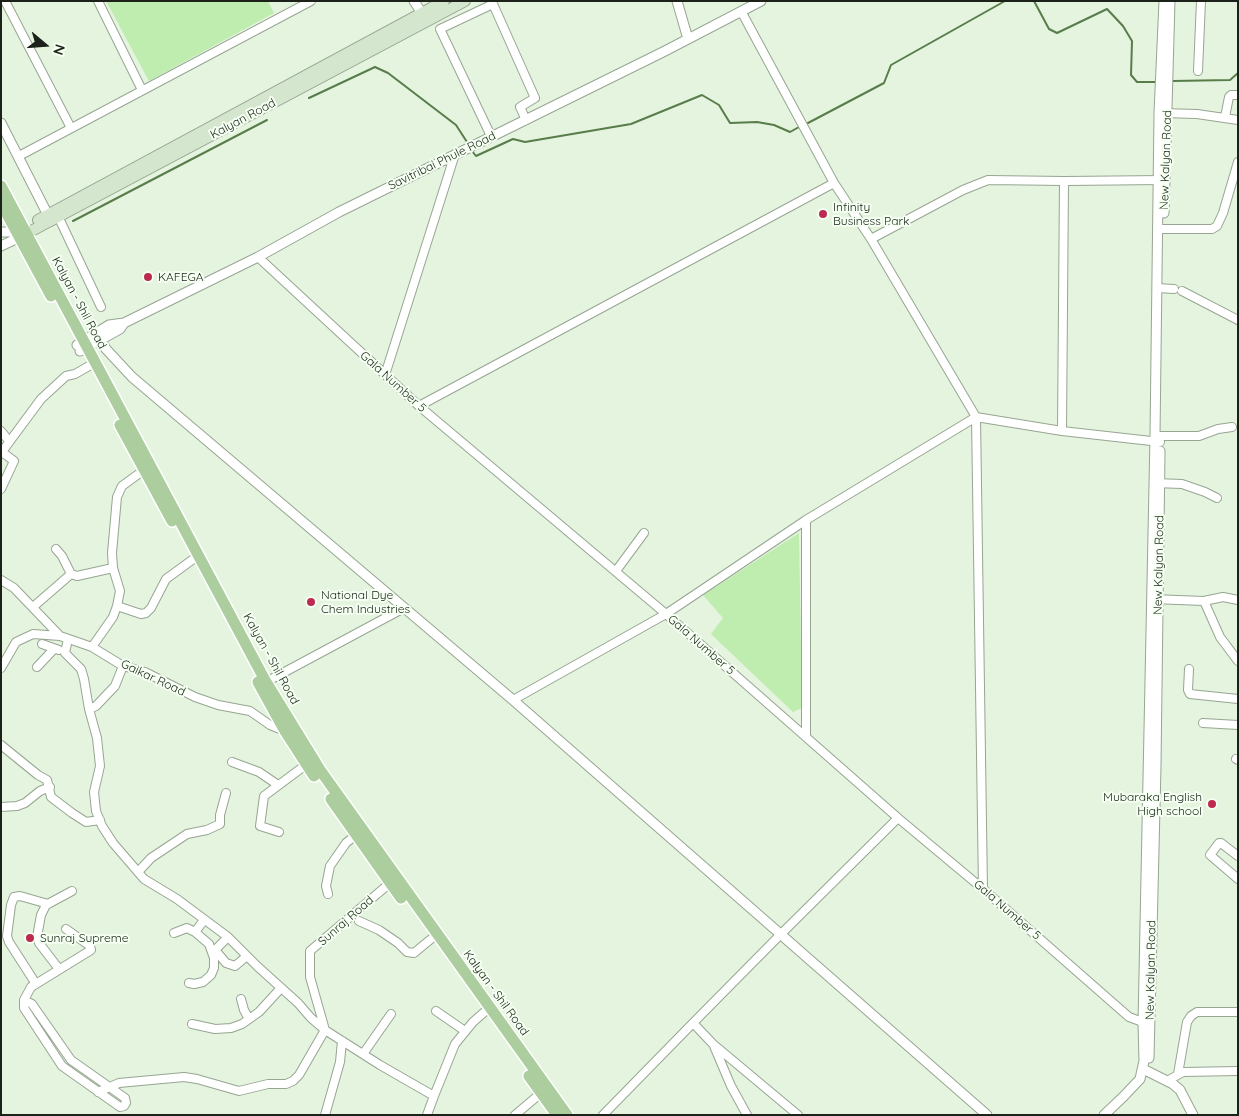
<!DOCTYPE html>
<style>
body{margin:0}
#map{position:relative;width:1239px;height:1116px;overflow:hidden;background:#e4f4df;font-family:Quicksand,sans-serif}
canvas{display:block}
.frame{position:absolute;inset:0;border:2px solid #1c221a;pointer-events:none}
.north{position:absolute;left:20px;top:20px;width:50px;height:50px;-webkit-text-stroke:4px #f5fff2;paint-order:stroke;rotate:108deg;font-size:14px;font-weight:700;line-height:20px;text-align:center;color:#1c221a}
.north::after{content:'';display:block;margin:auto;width:18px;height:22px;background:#1c221a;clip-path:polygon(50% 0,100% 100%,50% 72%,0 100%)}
</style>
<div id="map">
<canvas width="1239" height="1116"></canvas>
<div class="frame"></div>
<div class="north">N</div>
</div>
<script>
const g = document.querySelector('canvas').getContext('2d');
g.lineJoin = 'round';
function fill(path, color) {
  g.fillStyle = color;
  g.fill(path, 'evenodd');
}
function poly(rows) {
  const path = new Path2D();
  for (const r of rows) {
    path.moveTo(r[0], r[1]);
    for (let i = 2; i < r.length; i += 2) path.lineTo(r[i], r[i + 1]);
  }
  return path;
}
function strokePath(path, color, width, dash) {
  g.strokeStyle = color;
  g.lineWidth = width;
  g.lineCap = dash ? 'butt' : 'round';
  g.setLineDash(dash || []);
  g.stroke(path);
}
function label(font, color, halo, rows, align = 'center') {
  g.font = font + ' Quicksand,sans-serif';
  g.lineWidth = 4;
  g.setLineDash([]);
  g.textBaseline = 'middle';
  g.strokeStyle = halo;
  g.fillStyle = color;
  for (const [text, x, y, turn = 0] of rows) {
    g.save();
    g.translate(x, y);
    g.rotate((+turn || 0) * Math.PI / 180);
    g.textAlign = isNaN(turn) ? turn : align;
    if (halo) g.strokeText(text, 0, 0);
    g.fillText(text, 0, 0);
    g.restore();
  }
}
const green = poly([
 [106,1,268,1,274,13,149,81],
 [799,533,802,708,793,712,711,634,723,618,703,595]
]);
const stream = poly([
 [1034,1,1049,29,1057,33,1107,9,1123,26,1132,41,1131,75,1137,82,1157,82],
 [1173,81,1230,80,1238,73],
 [309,98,375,67,388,73,456,125,467,142],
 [808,123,884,83,891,65,1005,1],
 [472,151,476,156,513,139,525,142,631,124,702,95,719,105,730,123,757,122,774,125,790,132,799,127],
 [73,221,267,120]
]);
const minor = poly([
 [5,1,71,128],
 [98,1,142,90],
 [1198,71,1201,1],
 [1161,113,1197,114,1238,120],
 [1225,117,1229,97,1231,95,1238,95],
 [491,136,440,29,493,4,535,98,520,107,526,120],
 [19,156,311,1],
 [834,183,871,239,976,417,983,889],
 [57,214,101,307],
 [1158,229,1212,229,1217,226,1223,213,1238,162],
 [871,239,963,190,988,180,1064,181],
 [258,257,419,406,666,614,898,818,983,889,1129,1017,1148,1024],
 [1157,288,1174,289],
 [1182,291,1238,320],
 [385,375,455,154],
 [419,406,834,183,741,11],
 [1,431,9,441],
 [1062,431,1064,181,1164,180],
 [1155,436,1199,436,1218,429,1232,427],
 [1,453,41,399,66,376,75,374,89,366],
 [144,470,122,486,117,497,112,553,113,568,120,591,117,606,141,614,146,613,151,608,166,579,192,560],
 [1154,483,1182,484,1205,492,1217,498],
 [1,489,14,461,2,452],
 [806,520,806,737],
 [56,549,62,556,71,574,77,576,113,568],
 [616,571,644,533],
 [1,580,14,588,60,636,92,647,123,666,145,672,195,697,218,705,250,711,270,725,285,731],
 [1152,599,1204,601,1220,637,1238,661],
 [1204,601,1223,597,1238,600],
 [33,607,71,574],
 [68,639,65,653,81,669,84,679,89,709,97,738,100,766,94,792,96,811,102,826,113,843,144,879,177,899,228,937,257,966,298,1003,311,1018,325,1030,380,1065,434,1096,455,1044,473,1022,489,1008],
 [42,644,59,650],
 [92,647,113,617,117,606],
 [37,667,54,649],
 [1,668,16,642,33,634,60,636],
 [1189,669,1188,690,1190,694,1238,699],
 [266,682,404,608],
 [513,700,666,614,806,520,976,417,1062,431,1160,442],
 [89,709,96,706,115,686,123,666],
 [1203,723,1238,725],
 [1,745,38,775,47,780,51,797,72,813,86,822,100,820],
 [1236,759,1238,760],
 [232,762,259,772,278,785],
 [1,807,17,806,25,803,40,791,50,787],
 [279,832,260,826,264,796,307,764],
 [1238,856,1221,843,1219,843,1210,855,1238,879],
 [138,872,151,858,187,834,207,830,220,824,220,815,226,793],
 [328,894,326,886,330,866,346,843,356,835],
 [359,921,379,930,398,943,407,952,414,953,431,939],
 [174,933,187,928,195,932],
 [228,937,216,949,216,951,226,963,235,966,247,956],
 [59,969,39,943,37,937,41,915,46,905,72,891],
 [189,983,194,984,203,982,211,975,214,968,214,958,209,944,195,932,204,920],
 [36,984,9,942,7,936,11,905,14,897,20,896,48,904],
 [241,999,244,1010,249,1019],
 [24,1000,32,1004,71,1060,125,1098,126,1103,124,1106,120,1107,62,1066,24,1008,24,1000],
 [24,1000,31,987,91,950,90,946,66,929],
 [436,1011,465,1031],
 [192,1024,215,1029,231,1028,242,1024,259,1012,281,988],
 [714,1046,731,1086,747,1115],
 [363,1054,391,1014],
 [1178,1074,1187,1022,1191,1016,1197,1012,1238,1012],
 [1167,1081,1183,1072,1238,1071],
 [98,1092,119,1083,184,1077,197,1079,239,1091,268,1084,286,1084,293,1081,299,1075,325,1030,310,977,310,951,390,883],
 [325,1115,340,1062,342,1041],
 [427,1115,434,1096],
 [515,1115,541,1093],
 [603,1115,693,1023],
 [798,1115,713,1044,693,1023,780,935,898,818]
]);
const tertiary = poly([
 [414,1,425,18],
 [677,1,688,39],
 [1,123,51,221],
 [1164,213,1170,1],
 [1,232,17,232],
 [1,246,20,237],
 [96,333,106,349,132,377,513,700,987,1115],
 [77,345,109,325,124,323],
 [80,351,120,329,124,323,258,257,339,212,665,51,761,1],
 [1149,1058,1156,766,1160,451],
 [1143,1069,1173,1084,1180,1090,1193,1115],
 [1104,1115,1123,1097,1140,1079,1144,1061,1143,1023,1155,436,1159,113,1164,1]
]);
const secondary = poly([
 [38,220,444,1],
 [20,237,465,1]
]);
const primary = poly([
 [1,186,266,682,320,770,567,1115],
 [1,203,51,296],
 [120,425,172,521],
 [258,682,285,731,314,776],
 [331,799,401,898],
 [529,1076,557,1115]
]);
const markers = [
 [823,214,5,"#bc2b4f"],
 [148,277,5,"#bc2b4f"],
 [311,602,5,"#bc2b4f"],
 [1212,804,5,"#bc2b4f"],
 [30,938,5,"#bc2b4f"]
];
const streetNames = [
 ["Kalyan Road",243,119,-28],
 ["New Kalyan Road",1166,160,-88],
 ["Savitribai Phule Road",442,161,-26],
 ["Kalyan - Shil Road",79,303,62],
 ["Gala Number 5",393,382,42],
 ["New Kalyan Road",1159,565,-89],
 ["Gala Number 5",701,645,41],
 ["Kalyan - Shil Road",271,659,61],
 ["Gaikar Road",153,678,25],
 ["Gala Number 5",1007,910,41],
 ["Sunraj Road",346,921,-41],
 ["New Kalyan Road",1151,970,-89],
 ["Kalyan - Shil Road",496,993,54]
];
const poiNames = [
 ["Infinity",833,207],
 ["Business Park",833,221],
 ["KAFEGA",158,277],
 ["National Dye",321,595],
 ["Chem Industries",321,609],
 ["Mubaraka English",1202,797,"right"],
 ["High school",1202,811,"right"],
 ["Sunraj Supreme",40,938]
];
fill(green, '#bfecaf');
strokePath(stream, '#587c4a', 2);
strokePath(minor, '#97a592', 10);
strokePath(tertiary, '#97a592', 11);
strokePath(secondary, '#97a592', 12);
strokePath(primary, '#fff', 14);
strokePath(minor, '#fff', 8);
strokePath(tertiary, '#fff', 9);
strokePath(secondary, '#d5e6cf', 10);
strokePath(primary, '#accd9e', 11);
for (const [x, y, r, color] of markers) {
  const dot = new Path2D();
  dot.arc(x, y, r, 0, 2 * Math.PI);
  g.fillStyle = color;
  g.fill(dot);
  strokePath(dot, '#f5fff2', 2);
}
label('12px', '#1c221a', '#f5fff2', streetNames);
label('12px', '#1c221a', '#f5fff2', poiNames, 'left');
</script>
